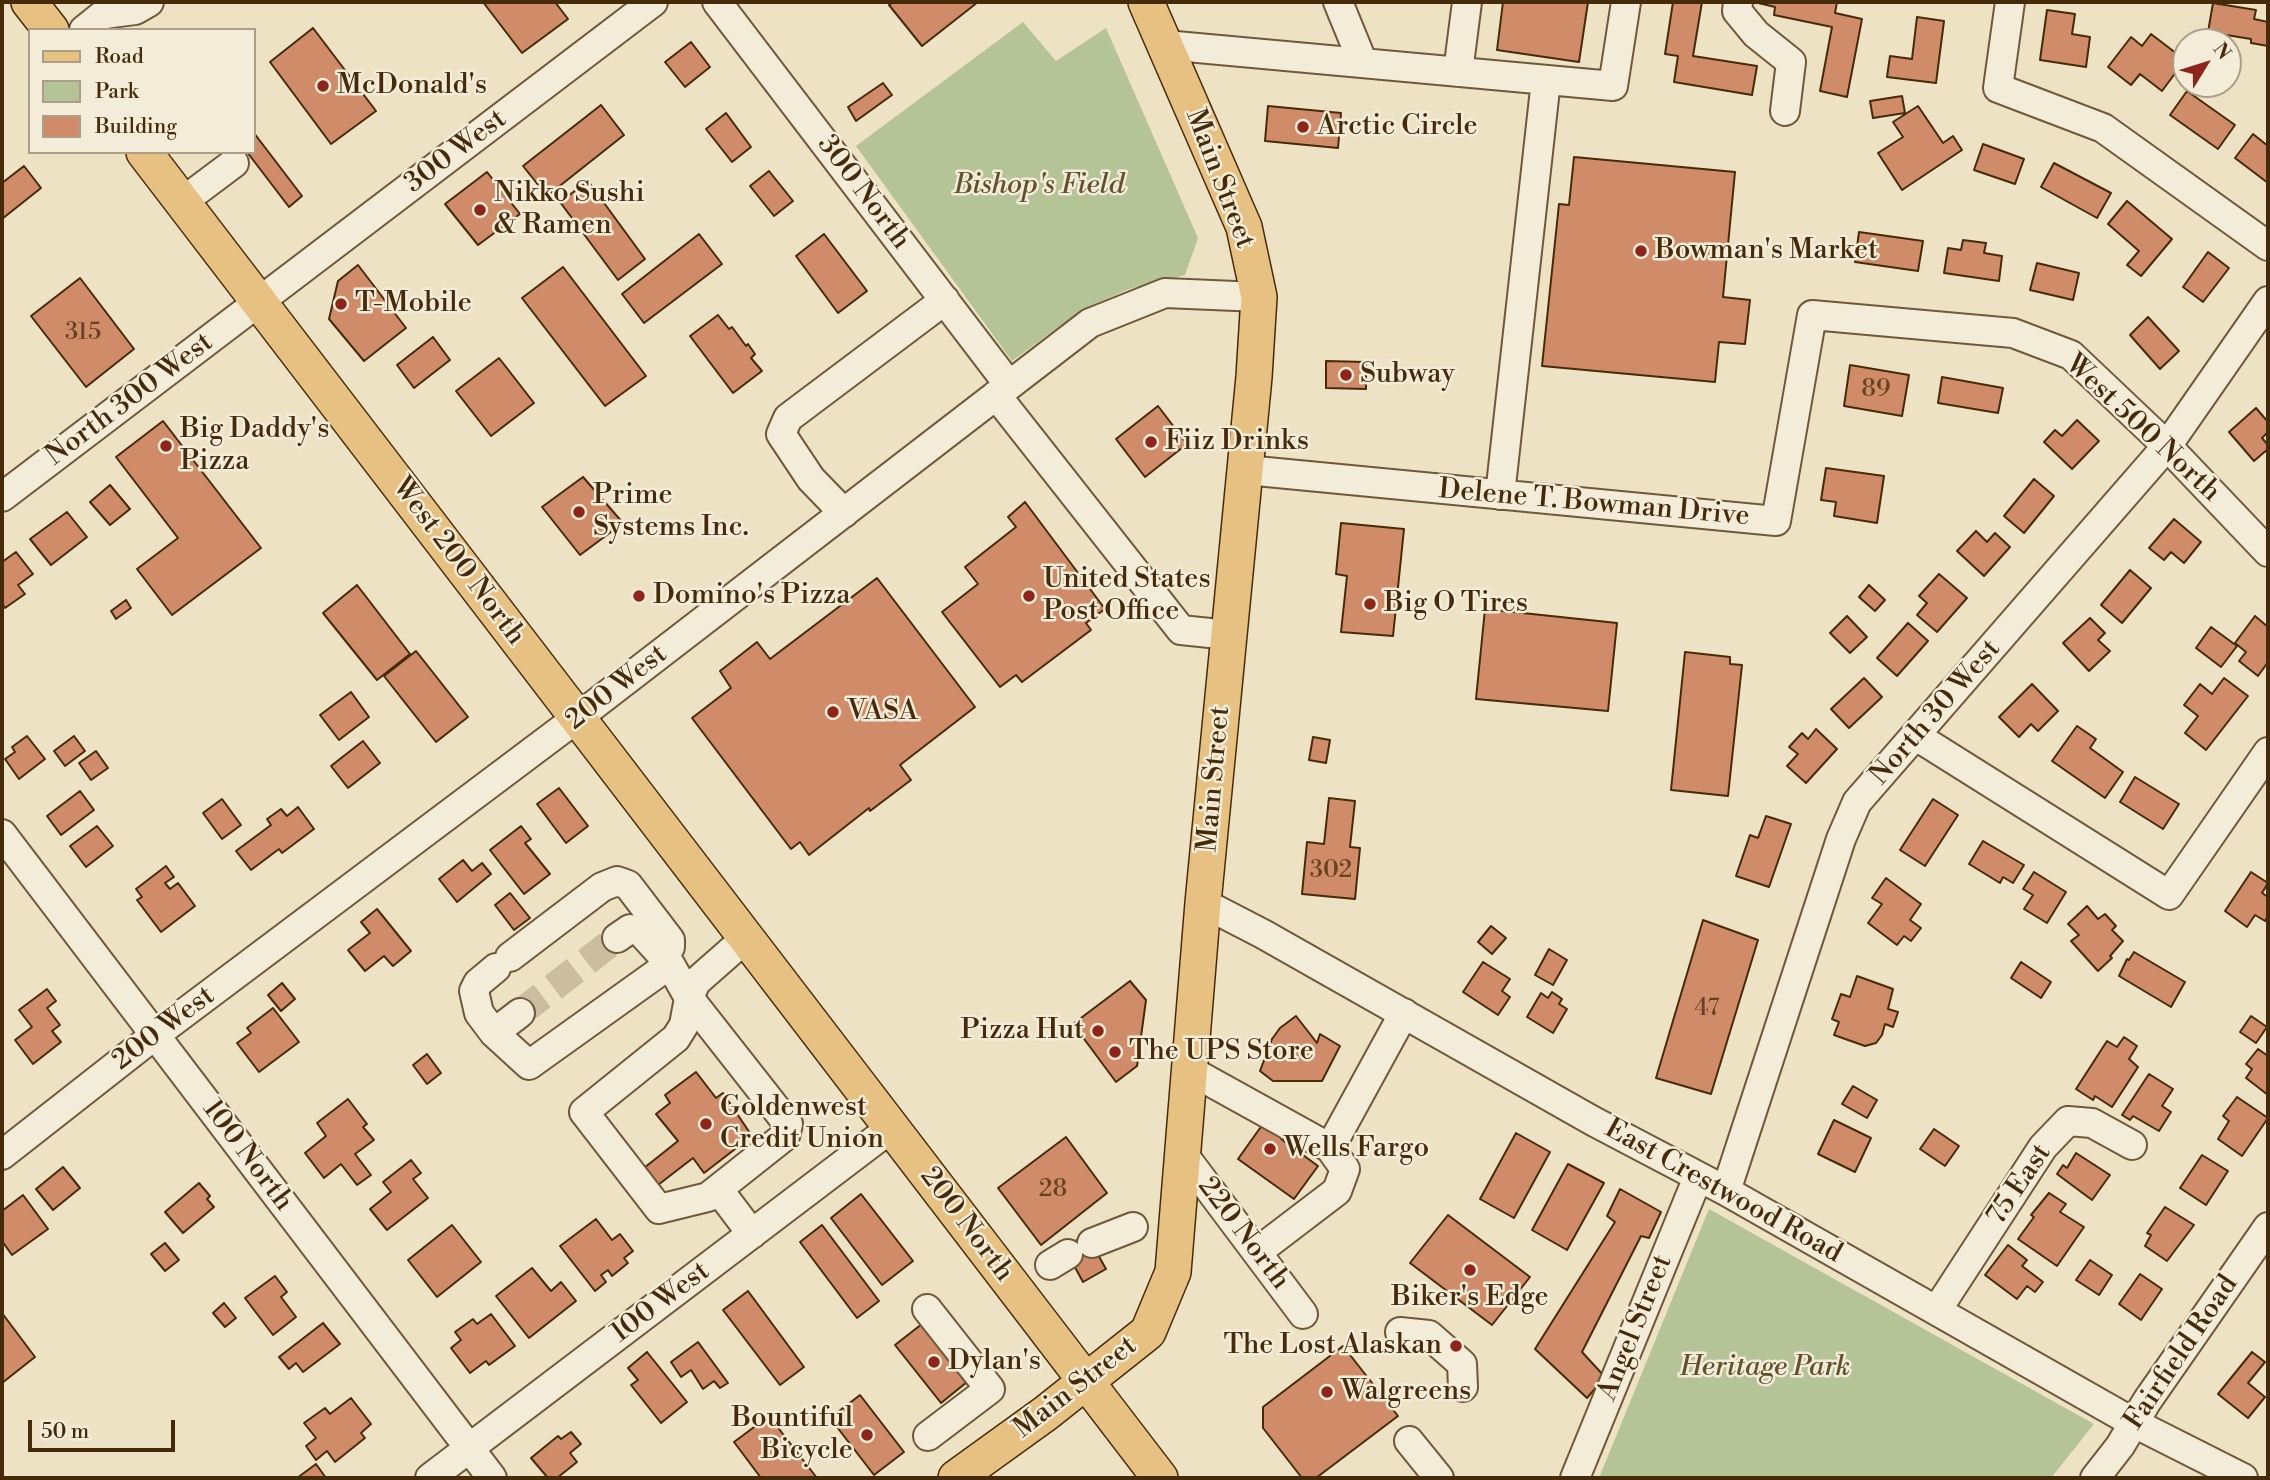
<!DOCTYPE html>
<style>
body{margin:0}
#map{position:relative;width:2270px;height:1480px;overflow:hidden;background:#ede2c4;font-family:"Libre Bodoni",serif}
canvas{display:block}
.frame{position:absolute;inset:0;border:4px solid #452b09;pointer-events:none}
.legend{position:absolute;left:28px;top:28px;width:228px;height:126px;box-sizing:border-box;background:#f3ecd9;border:2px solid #ad9f86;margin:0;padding:9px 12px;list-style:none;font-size:21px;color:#452b09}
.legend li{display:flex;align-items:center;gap:14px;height:35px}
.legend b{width:35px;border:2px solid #ad9f86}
.north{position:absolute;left:2172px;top:28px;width:70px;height:70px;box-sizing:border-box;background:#f3ecd9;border:2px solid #ad9f86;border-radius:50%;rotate:52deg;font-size:19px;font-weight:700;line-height:28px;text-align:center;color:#452b09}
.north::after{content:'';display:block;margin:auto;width:24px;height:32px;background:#8f2418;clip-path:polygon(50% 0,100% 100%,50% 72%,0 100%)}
.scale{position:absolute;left:28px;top:1420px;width:147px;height:32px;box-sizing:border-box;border:4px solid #452b09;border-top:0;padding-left:9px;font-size:21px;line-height:24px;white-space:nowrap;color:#452b09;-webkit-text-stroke:5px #f3ecd9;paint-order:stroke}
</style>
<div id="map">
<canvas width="2270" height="1480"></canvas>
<div class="frame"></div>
<ul class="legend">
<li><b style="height:9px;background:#e6c182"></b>Road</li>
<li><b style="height:19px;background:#b4c497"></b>Park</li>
<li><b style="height:19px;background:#d08c68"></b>Building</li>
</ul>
<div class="north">N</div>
<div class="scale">50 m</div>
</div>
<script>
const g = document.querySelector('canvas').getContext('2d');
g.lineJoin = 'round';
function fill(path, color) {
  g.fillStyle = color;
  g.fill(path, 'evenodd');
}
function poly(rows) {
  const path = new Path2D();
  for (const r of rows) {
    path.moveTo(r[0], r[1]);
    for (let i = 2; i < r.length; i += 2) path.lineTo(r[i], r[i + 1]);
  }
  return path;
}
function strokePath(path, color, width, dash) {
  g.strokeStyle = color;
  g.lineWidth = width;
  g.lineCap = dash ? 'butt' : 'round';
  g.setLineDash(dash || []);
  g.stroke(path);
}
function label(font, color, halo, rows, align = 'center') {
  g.font = font + ' "Libre Bodoni",serif';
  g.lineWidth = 5;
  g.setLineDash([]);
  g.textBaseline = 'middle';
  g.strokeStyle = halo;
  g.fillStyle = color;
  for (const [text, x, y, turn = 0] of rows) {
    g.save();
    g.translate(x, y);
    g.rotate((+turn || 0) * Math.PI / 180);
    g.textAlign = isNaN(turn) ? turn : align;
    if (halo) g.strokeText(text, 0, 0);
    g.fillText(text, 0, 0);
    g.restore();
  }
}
const green = poly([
 [1023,22,1056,61,1106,28,1198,238,1185,275,1129,289,1083,309,1012,361,856,146],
 [1709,1209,2094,1424,2051,1478,1599,1478]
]);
const building = poly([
 [483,2,555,2,568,19,522,53,483,2],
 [893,2,978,2,922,46,889,5,893,2],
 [1503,2,1588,2,1579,62,1497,50,1503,2],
 [1673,2,1702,2,1693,56,1757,66,1752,95,1674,82,1678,56,1665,54,1673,2],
 [1754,2,1837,2,1835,13,1862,19,1847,97,1820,91,1832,27,1774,15,1775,7,1754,2],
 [2213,3,2256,10,2254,19,2268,22,2268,46,2251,43,2251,39,2208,32,2213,3],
 [2047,10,2075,14,2072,34,2090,37,2086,67,2040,60,2047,10],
 [1917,17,1944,21,1936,83,1887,77,1890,56,1912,59,1917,17],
 [313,28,376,111,331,144,270,62,313,28],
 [2151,34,2185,60,2162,91,2140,74,2131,85,2108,67,2131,37,2142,46,2151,34],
 [691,42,710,67,685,87,665,62,691,42],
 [883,83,892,95,856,121,848,107,883,83],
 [2187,91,2235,125,2218,149,2170,115,2187,91],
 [1902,96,1905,113,1873,118,1870,101,1902,96],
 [601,105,624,135,547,196,523,166,601,105],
 [1268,106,1341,113,1338,148,1265,141,1268,106],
 [1918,106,1943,143,1953,136,1962,150,1902,190,1878,153,1903,137,1893,122,1918,106],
 [726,113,751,147,732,162,706,129,726,113],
 [254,133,302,196,289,207,247,152,254,152,254,133],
 [2253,134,2268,146,2268,183,2235,158,2253,134],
 [1983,144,2024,159,2015,184,1974,170,1983,144],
 [1574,157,1735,172,1723,297,1750,300,1745,344,1719,342,1715,382,1542,366,1559,204,1569,205,1574,157],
 [2054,163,2111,193,2097,218,2041,187,2054,163],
 [24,166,41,188,2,219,2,183,24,166],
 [769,171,793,201,774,216,750,186,769,171],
 [487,172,520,214,478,245,445,204,487,172],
 [588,181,645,259,618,280,560,202,588,181],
 [2127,201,2172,239,2141,276,2127,265,2139,251,2108,224,2127,201],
 [1859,232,1923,241,1918,271,1855,262,1859,232],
 [699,234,722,264,644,323,622,294,699,234],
 [824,234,867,291,838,313,796,256,824,234],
 [1963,240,1986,243,1984,253,2002,256,1999,281,1944,273,1948,248,1961,250,1963,240],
 [2208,252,2229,268,2203,302,2183,287,2208,252],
 [2037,263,2079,273,2073,300,2030,290,2037,263],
 [358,265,406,328,364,361,329,319,338,281,358,265],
 [563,267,646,376,605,406,522,298,563,267],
 [80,278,134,349,86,387,31,316,80,278],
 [718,315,729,329,732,327,746,346,748,344,755,354,751,358,762,371,733,393,690,336,718,315],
 [2148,317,2179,351,2160,369,2130,335,2148,317],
 [433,337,450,360,414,388,397,365,433,337],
 [499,358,534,403,491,436,456,391,499,358],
 [1326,361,1366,362,1366,389,1326,388,1326,361],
 [1850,365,1909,375,1902,416,1844,406,1850,365],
 [1942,377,2003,388,1998,413,1938,403,1942,377],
 [1158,406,1187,444,1145,477,1116,439,1158,406],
 [2256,408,2268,422,2268,432,2262,438,2268,445,2268,449,2254,461,2229,432,2256,408],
 [2077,420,2099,441,2072,469,2044,442,2055,430,2062,436,2077,420],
 [163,421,261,548,172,615,137,569,178,538,116,457,163,421],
 [1826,468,1884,476,1877,523,1834,516,1836,502,1821,500,1826,468],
 [583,477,623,523,580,555,542,507,583,477],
 [2034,479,2054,496,2024,533,2004,516,2034,479],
 [110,485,130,509,110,525,90,502,110,485],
 [1025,502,1105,609,1086,623,1091,630,1022,682,1016,675,1000,687,942,612,978,584,965,567,1016,527,1008,517,1025,502],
 [67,512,87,537,51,565,30,539,67,512],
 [2174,519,2201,542,2184,563,2171,552,2164,560,2149,548,2174,519],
 [1341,523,1404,529,1393,636,1341,632,1347,576,1336,574,1341,523],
 [1976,531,1987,542,1995,533,2010,547,1984,576,1957,551,1976,531],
 [16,552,33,574,18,585,25,594,5,608,2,603,2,562,16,552],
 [2130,570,2151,588,2122,623,2101,605,2130,570],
 [1939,574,1967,598,1937,632,1917,615,1927,603,1919,596,1939,574],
 [877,578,975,707,900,765,911,780,870,811,869,808,809,855,800,842,791,849,692,718,731,688,720,671,757,642,770,659,877,578],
 [357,585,410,654,377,680,323,613,357,585],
 [1869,585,1885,600,1875,611,1859,597,1869,585],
 [126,600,131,608,116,619,111,611,126,600],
 [1485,609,1617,623,1608,711,1476,699,1485,609],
 [1847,616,1867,637,1850,653,1830,633,1847,616],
 [2255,616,2268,627,2268,662,2258,676,2239,661,2246,652,2235,643,2255,616],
 [2090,618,2105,633,2098,640,2110,651,2089,671,2063,643,2090,618],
 [1908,623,1928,641,1897,676,1877,658,1908,623],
 [2211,627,2237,646,2221,667,2196,648,2211,627],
 [416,651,468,717,436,742,384,676,416,651],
 [1685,652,1730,657,1730,664,1742,665,1728,796,1671,790,1685,652],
 [1864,678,1882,697,1849,728,1831,709,1864,678],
 [2224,678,2248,696,2206,750,2185,733,2198,716,2184,705,2200,684,2212,694,2224,678],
 [2032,684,2058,711,2038,731,2031,724,2019,737,1999,717,2032,684],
 [351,692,369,717,339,740,320,715,351,692],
 [2077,726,2096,739,2090,748,2123,772,2105,798,2052,761,2077,726],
 [1816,729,1837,749,1806,783,1787,766,1798,754,1789,747,1802,733,1808,739,1816,729],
 [27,736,45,759,19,779,5,759,15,752,12,747,27,736],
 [74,736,85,751,65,766,54,751,74,736],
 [1313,737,1330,740,1326,763,1309,760,1313,737],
 [363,741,380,763,348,788,331,766,363,741],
 [96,751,108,768,91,780,79,763,96,751],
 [2135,777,2179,804,2163,829,2120,802,2135,777],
 [559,788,588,826,566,843,537,804,559,788],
 [80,791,94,810,61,835,47,816,80,791],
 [1329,798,1355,801,1350,847,1360,848,1355,899,1302,894,1307,842,1324,844,1329,798],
 [222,799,241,825,222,839,203,813,222,799],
 [1933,799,1958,815,1925,866,1900,850,1933,799],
 [298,807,314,829,282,853,279,849,251,870,236,851,271,825,267,819,281,809,287,816,298,807],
 [1766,816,1791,824,1769,887,1736,876,1750,835,1758,838,1766,816],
 [97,826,113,846,86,867,70,846,97,826],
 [521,826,531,839,525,843,550,874,524,894,490,850,521,826],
 [1983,841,2024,865,2013,883,2003,877,2000,883,1969,864,1983,841],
 [463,860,472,871,482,863,491,874,457,902,439,879,463,860],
 [166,866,174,877,165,883,170,889,178,883,195,906,161,932,137,900,142,897,136,889,166,866],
 [2034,872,2066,892,2047,923,2024,909,2033,895,2023,889,2034,872],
 [2251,872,2268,883,2262,893,2268,897,2268,916,2265,921,2255,915,2247,927,2225,911,2251,872],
 [1886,878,1921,904,1910,920,1921,928,1911,941,1904,936,1897,945,1868,923,1882,904,1872,898,1886,878],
 [510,893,530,918,514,930,495,905,510,893],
 [2087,906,2098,919,2105,914,2116,926,2112,930,2123,941,2110,956,2112,958,2098,971,2071,941,2079,935,2068,924,2087,906],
 [377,909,411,951,393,966,384,956,365,971,348,950,370,933,361,922,377,909],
 [1703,920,1758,940,1711,1094,1656,1078,1703,920],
 [1491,926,1506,938,1492,954,1478,942,1491,926],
 [1549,949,1567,960,1553,985,1535,975,1549,949],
 [2134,952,2185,982,2171,1007,2119,976,2127,959,2129,960,2134,952],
 [1483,962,1510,979,1502,991,1510,997,1498,1015,1463,992,1483,962],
 [2021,962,2051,982,2041,998,2011,978,2021,962],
 [1857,976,1893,989,1888,1009,1898,1012,1893,1027,1885,1024,1882,1035,1876,1043,1865,1046,1834,1035,1839,1022,1832,1019,1841,994,1850,997,1857,976],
 [1130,981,1146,1000,1137,1066,1116,1082,1073,1024,1130,981],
 [282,983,295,999,281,1011,268,995,282,983],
 [47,989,56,1001,47,1008,60,1025,52,1031,61,1042,33,1064,15,1040,32,1027,19,1010,47,989],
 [1552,992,1562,999,1559,1004,1567,1009,1553,1033,1527,1017,1541,993,1548,998,1552,992],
 [273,1008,299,1042,259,1072,237,1043,251,1033,247,1028,273,1008],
 [1296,1016,1317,1043,1320,1034,1340,1046,1322,1081,1273,1081,1260,1071,1272,1039,1280,1028,1296,1016],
 [2251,1016,2267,1027,2256,1043,2240,1032,2251,1016],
 [2124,1037,2137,1046,2129,1059,2138,1067,2112,1107,2095,1096,2093,1100,2076,1089,2107,1041,2117,1047,2124,1037],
 [2258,1049,2268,1056,2268,1095,2246,1078,2252,1069,2246,1064,2258,1049],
 [427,1054,441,1073,427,1084,413,1065,427,1054],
 [696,1072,716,1098,723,1093,752,1136,704,1173,693,1158,658,1185,644,1168,678,1141,656,1114,670,1103,665,1095,696,1072],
 [2149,1074,2173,1089,2162,1106,2171,1112,2159,1131,2133,1116,2130,1120,2122,1115,2149,1074],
 [1853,1086,1877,1100,1867,1118,1842,1104,1853,1086],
 [2237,1097,2268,1118,2242,1156,2218,1139,2229,1121,2223,1116,2237,1097],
 [348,1099,367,1124,363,1127,374,1140,355,1154,371,1175,357,1185,341,1164,324,1178,305,1153,326,1136,317,1123,348,1099],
 [1275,1107,1294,1121,1281,1139,1318,1166,1294,1199,1238,1159,1275,1107],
 [1834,1120,1871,1138,1855,1172,1818,1154,1834,1120],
 [1934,1129,1959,1146,1945,1166,1920,1149,1934,1129],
 [1516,1133,1550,1152,1514,1218,1480,1199,1516,1133],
 [1066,1137,1107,1193,1041,1245,998,1188,1066,1137],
 [2076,1153,2110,1175,2092,1200,2057,1174,2063,1165,2067,1168,2076,1153],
 [2202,1155,2228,1171,2206,1205,2180,1188,2202,1155],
 [411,1160,421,1173,413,1179,428,1198,387,1230,370,1209,391,1192,383,1182,411,1160],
 [1568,1164,1604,1183,1567,1250,1532,1230,1568,1164],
 [63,1167,80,1188,53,1210,36,1189,63,1167],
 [199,1183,210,1196,207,1199,214,1207,183,1233,165,1212,199,1183],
 [1620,1189,1661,1212,1649,1238,1641,1236,1582,1352,1605,1377,1587,1398,1535,1349,1615,1222,1607,1216,1620,1189],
 [2049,1193,2066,1204,2060,1212,2084,1227,2057,1266,2018,1239,2034,1217,2031,1215,2049,1193],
 [861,1194,913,1261,882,1285,831,1218,861,1194],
 [23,1195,48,1229,12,1255,2,1241,2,1211,23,1195],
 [2165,1207,2194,1225,2167,1261,2145,1246,2151,1235,2147,1233,2165,1207],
 [1448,1215,1530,1277,1492,1325,1410,1263,1448,1215],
 [596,1219,612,1240,620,1234,633,1251,624,1258,628,1263,612,1276,608,1270,601,1275,606,1282,595,1291,560,1246,596,1219],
 [452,1225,481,1262,437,1297,408,1260,452,1225],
 [822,1225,879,1301,857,1318,800,1242,822,1225],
 [1087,1235,1106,1269,1083,1282,1064,1247,1087,1235],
 [165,1243,179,1260,165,1271,151,1254,165,1243],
 [2008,1245,2027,1260,2022,1266,2043,1282,2035,1292,2027,1286,2017,1299,1985,1275,2008,1245],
 [2090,1260,2112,1275,2099,1295,2076,1280,2090,1260],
 [532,1268,551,1291,561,1282,576,1301,529,1338,496,1296,532,1268],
 [2140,1274,2162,1289,2141,1320,2119,1304,2140,1274],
 [275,1276,287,1292,281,1297,296,1317,273,1335,245,1298,275,1276],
 [748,1291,804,1367,780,1385,723,1310,748,1291],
 [224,1303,236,1318,225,1327,213,1313,224,1303],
 [2,1313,35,1357,2,1383,2,1313],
 [491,1314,515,1346,489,1365,486,1361,470,1373,451,1348,461,1340,455,1332,473,1319,477,1324,491,1314],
 [927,1320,972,1378,941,1403,895,1345,927,1320],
 [323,1323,340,1344,303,1372,296,1363,289,1369,279,1357,323,1323],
 [698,1342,728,1383,720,1388,714,1381,703,1389,691,1370,681,1377,671,1362,698,1342],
 [1343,1346,1398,1416,1316,1478,1302,1478,1263,1428,1263,1407,1343,1346],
 [647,1352,687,1402,661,1423,631,1385,638,1380,628,1368,647,1352],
 [2252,1352,2265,1362,2248,1383,2265,1397,2248,1418,2218,1394,2252,1352],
 [860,1395,904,1452,874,1475,830,1418,860,1395],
 [351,1398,371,1424,361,1433,365,1438,335,1462,327,1451,316,1460,306,1446,316,1438,304,1423,325,1408,330,1414,351,1398],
 [769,1416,817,1478,761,1478,734,1442,769,1416],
 [571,1432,581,1444,570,1453,577,1462,557,1478,548,1478,531,1458,558,1436,561,1439,571,1432],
 [316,1464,326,1478,297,1478,316,1464]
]);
const minorTunnel = poly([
 [520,1013,617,938]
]);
const minor = poly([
 [717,2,1009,385],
 [1338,2,1363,63],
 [1738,2,1737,11,1756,34,1791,62,1785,111],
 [2010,2,1998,88,2103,128,2268,246],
 [84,30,104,14,135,10,149,2],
 [1165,45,1613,86,1626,2],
 [1458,72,1467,2],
 [182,202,234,163],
 [996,395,1181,630,1229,635],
 [1246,470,1776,521,1812,315,2013,333,2071,355,2167,446,2268,552],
 [1500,495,1546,80],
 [2,497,653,2],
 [844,513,811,479,781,434,788,418,945,300],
 [1916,736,2169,895,2268,752],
 [2,834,492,1478],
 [1203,903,1263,934,1593,1121,1726,1191,2134,1423,2243,1478],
 [617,938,630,929,641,932,670,964,689,998,788,1124,785,1136,708,1197,659,1209,584,1112,676,1038,684,1025,689,998,696,982,746,938],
 [510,957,602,887,617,881,628,885,670,940,670,947],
 [496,968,478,983,474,991,479,1013,494,1033,529,1065,670,964],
 [494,1033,520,1013],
 [1191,1071,1330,1148],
 [1183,1154,1303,1314],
 [2,1155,155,1035,577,718,1090,323,1165,293,1259,297],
 [718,1189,752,1234],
 [1726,1191,1841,839,1857,802,2167,446,2268,301],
 [1092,1243,1133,1227],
 [1257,1252,1337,1191,1345,1169,1330,1148,1404,1013],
 [1050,1265,1068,1254],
 [927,1309,990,1389,928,1436],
 [1937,1310,2043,1147,2068,1121,2092,1123,2132,1145],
 [1400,1332,1429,1335,1462,1364,1463,1387],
 [1409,1441,1439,1478],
 [430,1478,891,1128],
 [1575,1478,1698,1177],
 [2095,1478,2120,1446,2147,1401,2268,1227]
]);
const major = poly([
 [29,2,51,30],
 [144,152,1160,1478],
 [956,1478,1046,1413,1148,1332,1173,1272,1203,903,1254,377,1259,297,1244,227,1146,2]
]);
const markers = [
 [323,86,7,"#8f2418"],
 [1303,127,7,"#8f2418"],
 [480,210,7,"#8f2418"],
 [1641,251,7,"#8f2418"],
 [341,304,7,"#8f2418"],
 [1346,375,7,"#8f2418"],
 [1151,442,7,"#8f2418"],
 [166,446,7,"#8f2418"],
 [579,512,7,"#8f2418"],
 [639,596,7,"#8f2418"],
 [1029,596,7,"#8f2418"],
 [1370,604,7,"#8f2418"],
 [833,712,7,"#8f2418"],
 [1098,1031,7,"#8f2418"],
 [1115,1052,7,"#8f2418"],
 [706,1124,7,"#8f2418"],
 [1270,1149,7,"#8f2418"],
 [1470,1270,7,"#8f2418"],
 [1456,1346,7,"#8f2418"],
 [934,1362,7,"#8f2418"],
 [1327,1392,7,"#8f2418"],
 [867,1435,7,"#8f2418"]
];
const numberNames = [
 ["315",83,333],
 ["89",1876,390],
 ["302",1331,871],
 ["47",1707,1009],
 ["28",1053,1190]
];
const poiNames = [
 ["McDonald's",337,86],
 ["Arctic Circle",1317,127],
 ["Nikko Sushi",494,194],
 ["& Ramen",494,226],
 ["Bowman's Market",1655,251],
 ["T-Mobile",355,304],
 ["Subway",1360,375],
 ["Big Daddy's",180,430],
 ["Pizza",180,462],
 ["Fiiz Drinks",1165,442],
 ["Prime",593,496],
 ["Systems Inc.",593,528],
 ["United States",1043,580],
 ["Post Office",1043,612],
 ["Domino's Pizza",653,596],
 ["Big O Tires",1384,604],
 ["VASA",847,712],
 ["Pizza Hut",1084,1031,"right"],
 ["The UPS Store",1129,1052],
 ["Goldenwest",720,1108],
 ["Credit Union",720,1140],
 ["Wells Fargo",1284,1149],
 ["Biker's Edge",1470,1298,"center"],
 ["The Lost Alaskan",1442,1346,"right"],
 ["Dylan's",948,1362],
 ["Walgreens",1341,1392],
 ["Bountiful",853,1419,"right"],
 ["Bicycle",853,1451,"right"]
];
const streetNames = [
 ["300 West",456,152,-37],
 ["Main Street",1219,179,69],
 ["300 North",863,193,53],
 ["North 300 West",130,400,-37],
 ["West 500 North",2142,429,43],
 ["Delene T. Bowman Drive",1594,504,5],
 ["West 200 North",458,562,53],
 ["200 West",617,688,-38],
 ["North 30 West",1936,713,-49],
 ["Main Street",1215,779,-85],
 ["200 West",164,1029,-37],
 ["100 North",247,1156,53],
 ["75 East",2020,1185,-56],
 ["East Crestwood Road",1723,1192,29],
 ["200 North",966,1225,53],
 ["220 North",1243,1234,53],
 ["100 West",661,1303,-37],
 ["Angel Street",1636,1328,-68],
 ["Fairfield Road",2182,1353,-56],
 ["Main Street",1076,1388,-38]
];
const parkNames = [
 ["Bishop's Field",1039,186],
 ["Heritage Park",1765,1368]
];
fill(green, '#b4c497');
fill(building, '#d08c68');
strokePath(building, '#452b09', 2);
strokePath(minorTunnel, '#cbbd9f', 28, [28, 14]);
strokePath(minor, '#6f5938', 32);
strokePath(major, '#452b09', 38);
strokePath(minor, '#f3ecd9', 28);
strokePath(major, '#e6c182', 35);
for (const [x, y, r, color] of markers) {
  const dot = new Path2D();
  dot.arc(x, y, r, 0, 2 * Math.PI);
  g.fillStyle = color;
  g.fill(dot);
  strokePath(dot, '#f3ecd9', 2.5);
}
label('24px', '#684321', null, numberNames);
label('28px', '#452b09', '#f3ecd9', poiNames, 'left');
label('28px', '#452b09', '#f3ecd9', streetNames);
label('italic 28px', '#61512c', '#f3ecd9', parkNames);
</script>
